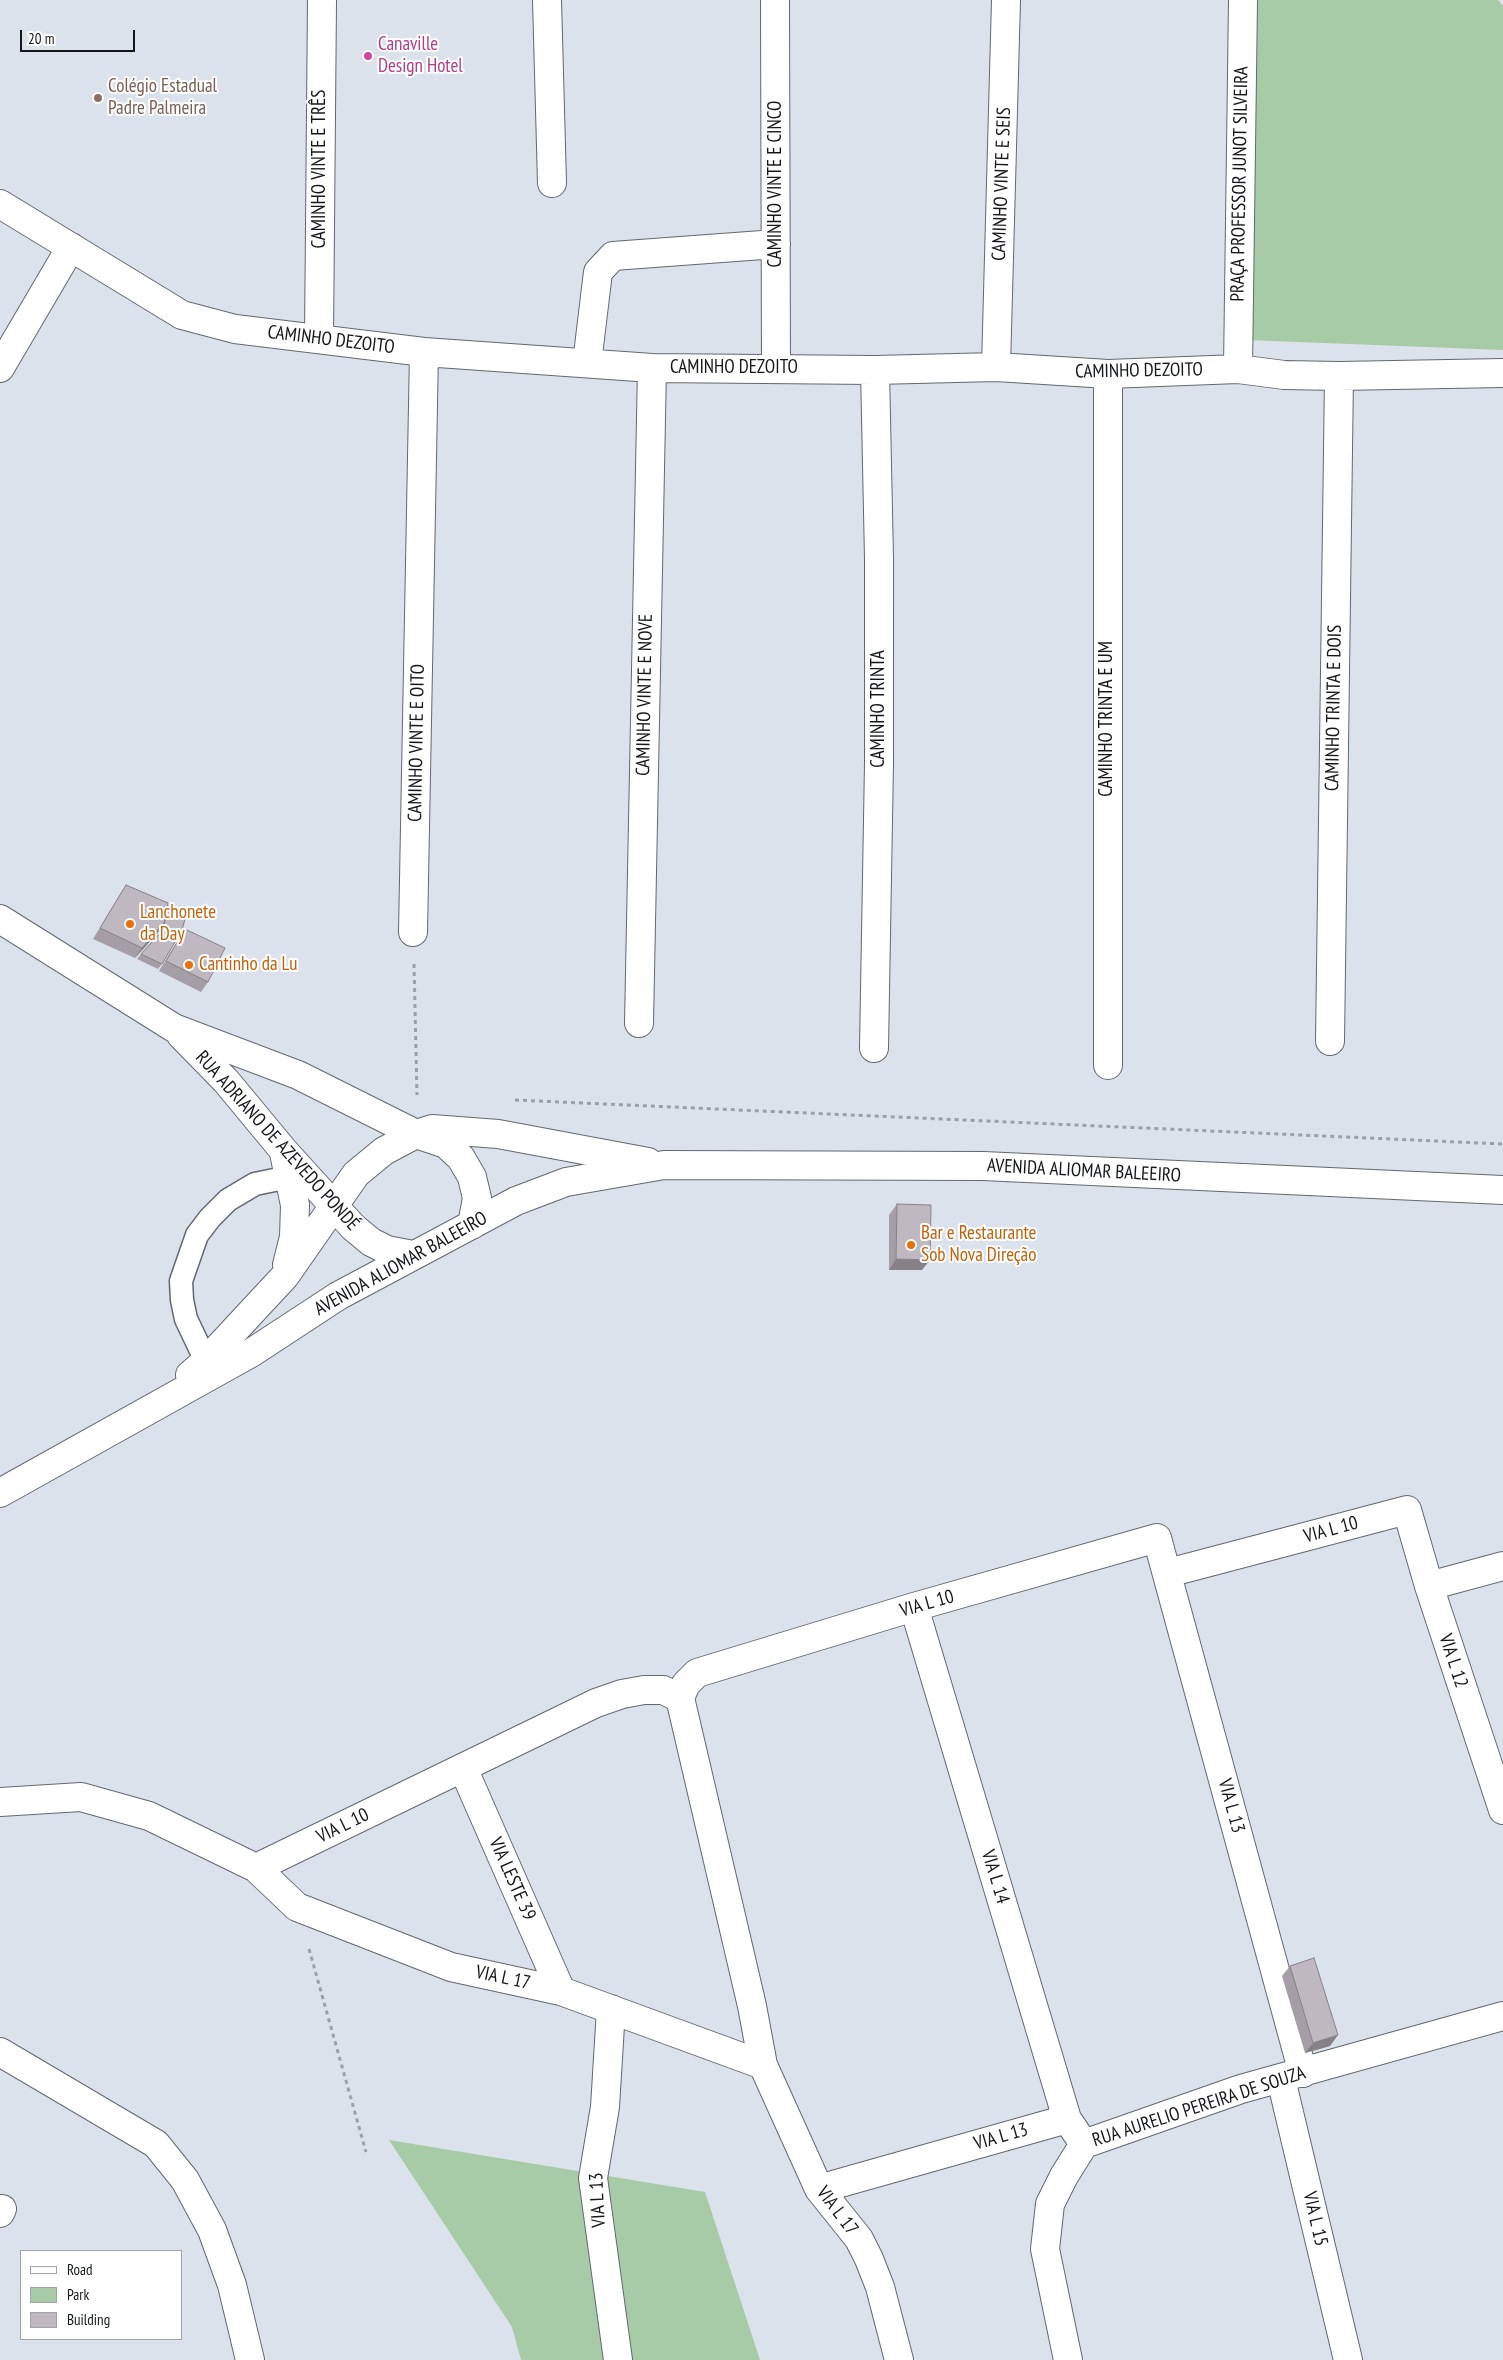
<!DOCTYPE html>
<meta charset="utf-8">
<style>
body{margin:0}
#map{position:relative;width:1503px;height:2360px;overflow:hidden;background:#dbe2ec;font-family:"PT Sans Narrow",sans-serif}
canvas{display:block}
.legend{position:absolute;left:20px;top:2250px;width:162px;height:90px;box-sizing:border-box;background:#fff;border:1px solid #a1a2a3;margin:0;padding:6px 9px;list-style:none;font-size:15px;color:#14171a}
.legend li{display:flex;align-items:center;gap:10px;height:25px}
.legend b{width:25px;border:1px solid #a1a2a3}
.scale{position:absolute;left:20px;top:30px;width:115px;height:22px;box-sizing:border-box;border:2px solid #14171a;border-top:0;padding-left:6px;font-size:15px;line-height:18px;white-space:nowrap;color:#14171a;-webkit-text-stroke:4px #fff;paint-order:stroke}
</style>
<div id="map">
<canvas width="1503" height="2360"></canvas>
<ul class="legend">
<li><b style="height:6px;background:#fff"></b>Road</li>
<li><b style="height:14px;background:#a7caa7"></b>Park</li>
<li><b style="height:14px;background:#c0b8c1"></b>Building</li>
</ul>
<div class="scale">20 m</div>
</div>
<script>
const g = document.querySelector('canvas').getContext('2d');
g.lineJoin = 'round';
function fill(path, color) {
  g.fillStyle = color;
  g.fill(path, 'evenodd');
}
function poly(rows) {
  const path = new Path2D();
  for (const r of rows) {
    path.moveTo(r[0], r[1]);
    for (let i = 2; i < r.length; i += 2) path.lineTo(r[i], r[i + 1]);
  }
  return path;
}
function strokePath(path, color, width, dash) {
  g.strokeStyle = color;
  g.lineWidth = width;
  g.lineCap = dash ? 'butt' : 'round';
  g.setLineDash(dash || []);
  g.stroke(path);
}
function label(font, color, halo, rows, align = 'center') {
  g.font = font + ' "PT Sans Narrow",sans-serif';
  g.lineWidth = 4;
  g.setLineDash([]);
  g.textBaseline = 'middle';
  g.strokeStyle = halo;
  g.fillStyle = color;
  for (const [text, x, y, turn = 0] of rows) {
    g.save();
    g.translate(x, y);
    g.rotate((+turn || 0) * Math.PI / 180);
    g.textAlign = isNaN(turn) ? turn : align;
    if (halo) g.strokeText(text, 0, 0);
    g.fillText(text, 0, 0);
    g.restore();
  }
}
const green = poly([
 [1257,0,1498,0,1503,6,1503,350,1247,340],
 [389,2140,705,2192,760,2360,521,2360,512,2327]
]);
const path = poly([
 [414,964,417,1095],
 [515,1100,1503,1144],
 [309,1949,366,2152]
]);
const lane = poly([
 [206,1361,186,1319,182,1300,181,1281,197,1235,210,1218,228,1200,255,1184,289,1177]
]);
const street = poly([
 [547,0,552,183],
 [775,0,776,368],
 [0,204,182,315,235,329,424,352,652,368,875,370,996,367,1108,374,1238,369,1284,375,1339,376,1503,373],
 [319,338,322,0],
 [587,363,598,272,613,256,776,244],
 [996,367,1006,0],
 [0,368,71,247],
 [1238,369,1243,0],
 [413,932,424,352],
 [639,1023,652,368],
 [1330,1041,1339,376],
 [874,1048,879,763,879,559,875,370],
 [1108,1065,1108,374],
 [1168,1573,1407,1510,1429,1586,1503,1810],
 [1429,1586,1503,1566],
 [914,1607,1067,2119,1084,2144],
 [463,1768,561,1991],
 [0,1802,81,1797,149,1816,256,1868,297,1907,451,1967,561,1991,763,2065],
 [256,1868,596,1703,622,1694,644,1690,663,1690,680,1698],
 [611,2009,605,2107,593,2178,618,2360],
 [0,2052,156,2144,185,2180,212,2230,232,2285,250,2360],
 [1281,2079,1348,2360],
 [819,2189,1067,2119],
 [0,2213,2,2209],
 [899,2360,880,2287,869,2259,859,2239,819,2189,763,2065,752,2006,680,1698,686,1684,697,1673,914,1607,1157,1538,1303,2073],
 [1068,2360,1045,2249,1050,2204,1064,2176,1084,2144,1241,2089,1503,2016]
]);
const secondary = poly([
 [0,919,174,1028,298,1075,416,1134,446,1144,461,1158,472,1177,477,1198,472,1225],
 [181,1035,226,1081,284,1151,353,1227,371,1242,387,1250,413,1255],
 [284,1153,295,1205,294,1237,287,1265],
 [190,1375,206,1361,285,1276,356,1174,384,1151,416,1134,432,1129,498,1134,648,1162],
 [0,1493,251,1353,338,1296,516,1201,566,1182,664,1165,983,1166,1503,1190]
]);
const wall = poly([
 [126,885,168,903,162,964,158,969,137,959,141,954,159,934,160,930,135,958,93,939,119,896],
 [185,929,208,982,201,992,159,971,178,940],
 [897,1204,922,1270,889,1270,889,1215],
 [1290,1966,1330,2046,1305,2053,1282,1976]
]);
const shadedWall = poly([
 [164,923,157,934,135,958,142,948],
 [896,1259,930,1260,922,1270,889,1270],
 [1338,2035,1330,2046,1305,2053,1313,2043]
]);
const building = poly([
 [126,885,168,903,164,923,142,948,100,928,126,885],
 [168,906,187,912,182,930,162,964,141,954,163,930,168,906],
 [185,929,225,948,208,982,166,961,185,929],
 [897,1204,931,1205,930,1260,896,1259,897,1204],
 [1314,1958,1338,2035,1313,2043,1290,1966,1314,1958]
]);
const markers = [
 [368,56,5,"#d1479c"],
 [98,98,5,"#8d6e63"],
 [130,924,5,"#e8710a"],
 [189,965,5,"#e8710a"],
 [911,1245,5,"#e8710a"]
];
const hotelNames = [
 ["Canaville",378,45],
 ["Design Hotel",378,67]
];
const educationNames = [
 ["Colégio Estadual",108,87],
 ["Padre Palmeira",108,109]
];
const streetNames = [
 ["CAMINHO VINTE E TRÊS",320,169,-90],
 ["CAMINHO VINTE E CINCO",776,184,-90],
 ["CAMINHO VINTE E SEIS",1002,184,-88],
 ["PRAÇA PROFESSOR JUNOT SILVEIRA",1240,184,-89],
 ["CAMINHO DEZOITO",331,340,7],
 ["CAMINHO DEZOITO",734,368],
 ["CAMINHO DEZOITO",1139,371,-1],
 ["CAMINHO VINTE E NOVE",645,695,-89],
 ["CAMINHO TRINTA E DOIS",1334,708,-89],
 ["CAMINHO TRINTA",879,709,-90],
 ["CAMINHO TRINTA E UM",1107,719,-90],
 ["CAMINHO VINTE E OITO",417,743,-89],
 ["RUA ADRIANO DE AZEVEDO PONDÉ",277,1141,48],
 ["AVENIDA ALIOMAR BALEEIRO",1084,1171,3],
 ["AVENIDA ALIOMAR BALEEIRO",401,1264,-29],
 ["VIA L 10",1331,1530,-15],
 ["VIA L 10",927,1604,-16],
 ["VIA L 12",1453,1661,72],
 ["VIA L 13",1231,1806,75],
 ["VIA L 10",343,1826,-26],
 ["VIA L 14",995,1877,73],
 ["VIA LESTE 39",512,1879,66],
 ["VIA L 17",503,1978,12],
 ["RUA AURELIO PEREIRA DE SOUZA",1199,2107,-18],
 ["VIA L 13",1001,2137,-16],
 ["VIA L 13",598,2200,-93],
 ["VIA L 17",837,2211,53],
 ["VIA L 15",1315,2219,77]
];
const foodNames = [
 ["Lanchonete",140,913],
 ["da Day",140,935],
 ["Cantinho da Lu",199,965],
 ["Bar e Restaurante",921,1234],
 ["Sob Nova Direção",921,1256]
];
fill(green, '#a7caa7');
strokePath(lane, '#626870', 25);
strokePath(street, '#626870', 30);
strokePath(secondary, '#626870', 30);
strokePath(path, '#9aa0a7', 3, [4, 4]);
strokePath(lane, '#fff', 22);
strokePath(street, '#fff', 28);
strokePath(secondary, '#fff', 28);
fill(wall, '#a59ea6');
fill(shadedWall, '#868187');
fill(building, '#c0b8c1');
strokePath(building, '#868187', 1);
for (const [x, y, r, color] of markers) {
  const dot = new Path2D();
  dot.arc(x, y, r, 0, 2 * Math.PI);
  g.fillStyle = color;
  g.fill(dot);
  strokePath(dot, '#fff', 2);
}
label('19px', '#b23c85', '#fff', hotelNames, 'left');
label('19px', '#785e54', '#fff', educationNames, 'left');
label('19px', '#14171a', '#fff', streetNames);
label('19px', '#c56008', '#fff', foodNames, 'left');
</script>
